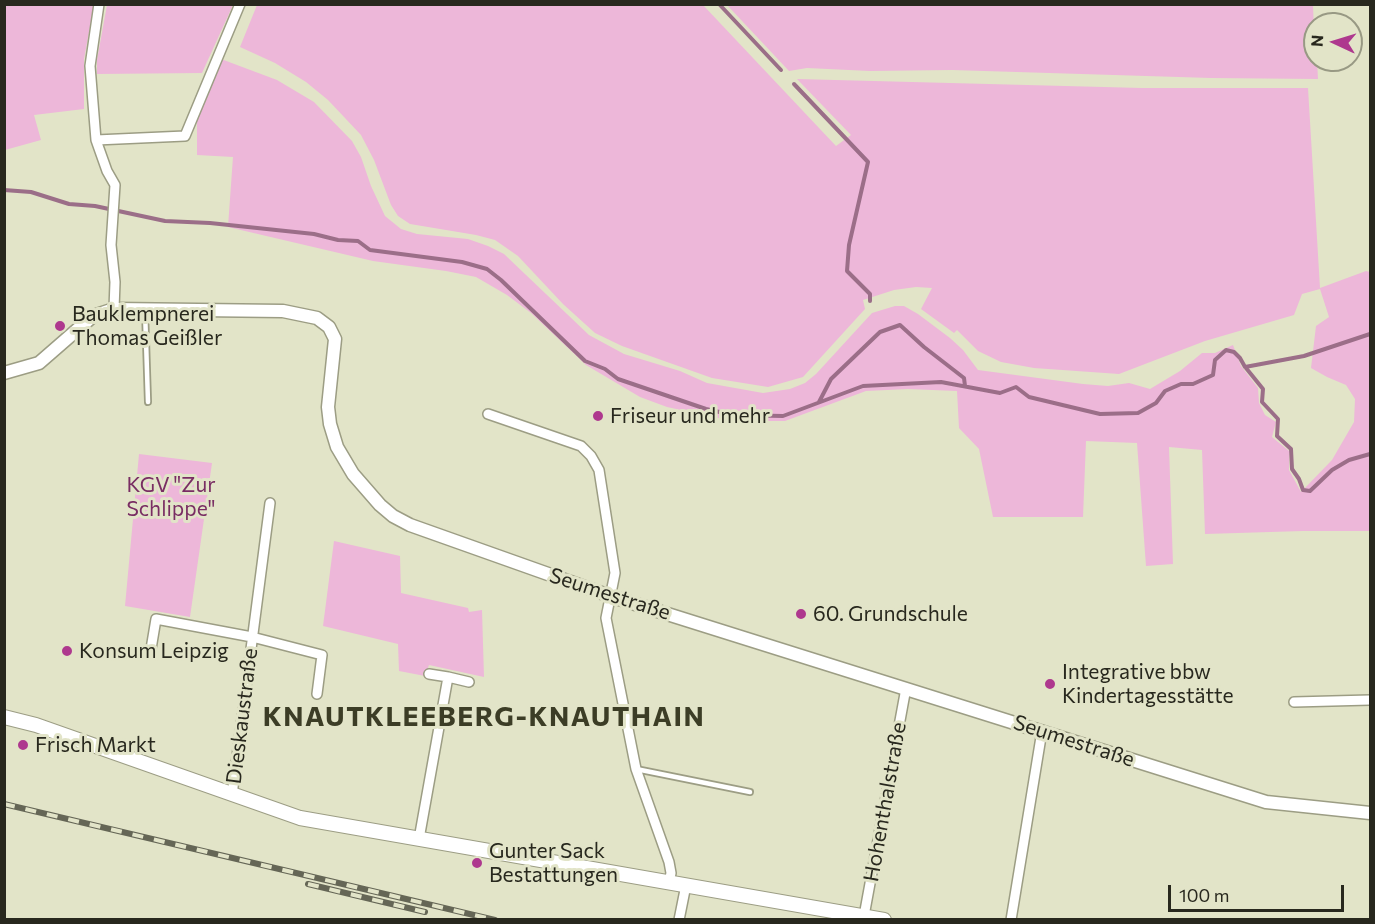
<!DOCTYPE html>
<meta charset="utf-8">
<style>
body{margin:0}
#map{position:relative;width:1375px;height:924px;overflow:hidden;background:#e2e4c8;font-family:Commissioner,sans-serif}
canvas{display:block}
.frame{position:absolute;inset:0;border:6px solid #28281e;pointer-events:none}
.north{position:absolute;left:1303px;top:12px;width:60px;height:60px;box-sizing:border-box;background:#e2e4c8;border:2px solid #989984;border-radius:50%;rotate:274deg;font-size:16px;font-weight:700;line-height:24px;text-align:center;color:#28281e}
.north::after{content:'';display:block;margin:auto;width:21px;height:27px;background:#ae388e;clip-path:polygon(50% 0,100% 100%,50% 72%,0 100%)}
.scale{position:absolute;left:1168px;top:885px;width:176px;height:27px;box-sizing:border-box;border:3px solid #28281e;border-top:0;padding-left:8px;font-size:18px;line-height:21px;white-space:nowrap;color:#28281e;-webkit-text-stroke:4px #e2e4c8;paint-order:stroke}
</style>
<div id="map">
<canvas width="1375" height="924"></canvas>
<div class="frame"></div>
<div class="north">N</div>
<div class="scale">100 m</div>
</div>
<script>
const g = document.querySelector('canvas').getContext('2d');
g.lineJoin = 'round';
function fill(path, color) {
  g.fillStyle = color;
  g.fill(path, 'evenodd');
}
function poly(rows) {
  const path = new Path2D();
  for (const r of rows) {
    path.moveTo(r[0], r[1]);
    for (let i = 2; i < r.length; i += 2) path.lineTo(r[i], r[i + 1]);
  }
  return path;
}
function strokePath(path, color, width, dash) {
  g.strokeStyle = color;
  g.lineWidth = width;
  g.lineCap = dash ? 'butt' : 'round';
  g.setLineDash(dash || []);
  g.stroke(path);
}
function label(font, color, halo, rows, align = 'center') {
  g.font = font + ' Commissioner,sans-serif';
  g.lineWidth = 6;
  g.setLineDash([]);
  g.textBaseline = 'middle';
  g.strokeStyle = halo;
  g.fillStyle = color;
  for (const [text, x, y, turn = 0] of rows) {
    g.save();
    g.translate(x, y);
    g.rotate((+turn || 0) * Math.PI / 180);
    g.textAlign = isNaN(turn) ? turn : align;
    if (halo) g.strokeText(text, 0, 0);
    g.fillText(text, 0, 0);
    g.restore();
  }
}
const green = poly([
 [5,4,94,5,84,59,84,109,34,115,41,140,5,150],
 [107,5,107,4,233,5,202,73,97,74,97,60],
 [257,5,703,5,836,146,851,135,797,79,1142,88,1308,88,1320,288,1366,271,1370,272,1370,531,1303,531,1205,534,1202,450,1169,447,1173,564,1146,566,1137,443,1086,441,1083,517,993,517,979,449,959,428,957,391,908,389,866,391,785,421,732,421,667,407,640,397,586,365,531,313,507,295,476,277,446,271,373,261,228,227,233,157,197,155,197,115,221,59,277,80,314,102,352,141,361,157,371,186,385,216,401,229,417,234,468,239,488,246,504,254,589,335,624,354,680,371,707,383,763,393,790,389,805,383,816,374,872,313,895,306,904,306,918,314,950,338,963,350,978,370,1083,384,1108,386,1129,383,1150,389,1180,371,1202,353,1215,353,1233,345,1241,366,1258,388,1259,403,1265,415,1276,422,1272,437,1289,451,1289,470,1301,492,1332,460,1354,422,1355,399,1346,385,1327,377,1311,368,1316,326,1329,317,1320,289,1302,294,1294,315,1205,341,1119,374,1034,368,1001,362,978,351,957,330,954,333,921,309,932,288,916,287,894,290,863,300,865,309,803,377,768,387,712,378,622,346,595,333,563,304,518,256,495,240,476,235,410,224,398,216,391,205,374,160,361,135,328,100,306,82,275,63,240,47],
 [727,5,1313,5,1315,60,1317,60,1318,79,1211,78,952,70,870,71,807,68,789,71],
 [139,454,212,463,190,617,125,606],
 [334,541,400,556,401,593,468,608,469,612,482,610,484,677,429,665,425,676,399,671,398,644,323,626]
]);
const stream = poly([
 [719,4,781,70],
 [794,84,868,162,849,245,847,271,870,294,870,301],
 [4,190,31,192,69,204,95,206,165,221,210,223,314,234,338,240,358,241,370,250,462,262,487,269,501,280,585,361,605,369,618,379,706,409,733,415,783,416,863,386,941,382,1000,393,1016,387,1029,397,1100,414,1138,413,1156,403,1165,391,1181,384,1193,384,1213,375,1215,360,1226,350,1234,352,1240,358,1245,367,1304,356,1370,334],
 [1246,368,1263,389,1262,402,1278,419,1277,436,1291,449,1292,469,1299,479,1303,490,1310,491,1332,470,1349,460,1370,454],
 [819,402,831,379,880,332,900,325,924,347,964,378,965,386]
]);
const service = poly([
 [145,310,148,402],
 [636,769,750,792]
]);
const minor = poly([
 [99,4,90,66,96,140,107,171,115,185,111,245,115,282,114,309],
 [96,140,185,136,240,4],
 [488,414,581,446,591,456,599,470,615,573,606,618,636,769,669,862,671,873,669,883],
 [151,649,156,619,252,637,322,655,317,694],
 [429,674,448,677],
 [1294,702,1370,700],
 [232,795,270,503],
 [419,839,448,677,469,682],
 [864,916,906,688],
 [679,920,686,885],
 [1011,920,1042,731]
]);
const tertiary = poly([
 [4,373,39,363,93,316,114,309,283,311,317,318,329,327,335,339,328,407,330,424,337,447,353,474,380,505,393,516,410,525,610,596,1266,802,1370,813]
]);
const secondary = poly([
 [4,717,36,725,300,818,884,920]
]);
const rail = poly([
 [4,804,495,920],
 [308,884,425,912]
]);
const markers = [
 [60,326,6,"#ae388e"],
 [598,416,6,"#ae388e"],
 [801,614,6,"#ae388e"],
 [67,651,6,"#ae388e"],
 [1050,684,6,"#ae388e"],
 [23,745,6,"#ae388e"],
 [477,863,6,"#ae388e"]
];
const poiNames = [
 ["Bauklempnerei",72,314],
 ["Thomas Geißler",72,338],
 ["Friseur und mehr",610,416],
 ["60. Grundschule",813,614],
 ["Konsum Leipzig",79,651],
 ["Integrative bbw",1062,672],
 ["Kindertagesstätte",1062,696],
 ["Frisch Markt",35,745],
 ["Gunter Sack",489,851],
 ["Bestattungen",489,875]
];
const parkNames = [
 ["KGV \"Zur",171,485],
 ["Schlippe\"",171,509]
];
const streetNames = [
 ["Seumestraße",610,594,18],
 ["Dieskaustraße",242,716,-83],
 ["Seumestraße",1074,741,18],
 ["Hohenthalstraße",885,802,-80]
];
const districtNames = [
 ["KNAUTKLEEBERG-KNAUTHAIN",484,717]
];
fill(green, '#edb7d9');
strokePath(stream, '#9b6e88', 4);
strokePath(service, '#9c9d84', 8);
strokePath(minor, '#9c9d84', 12);
strokePath(tertiary, '#9c9d84', 15);
strokePath(secondary, '#9c9d84', 16);
strokePath(service, '#fff', 4.5);
strokePath(minor, '#fff', 9);
strokePath(tertiary, '#fff', 12);
strokePath(secondary, '#fff', 14);
strokePath(rail, '#656656', 6);
strokePath(rail, '#e2e4c8', 4, [11]);
for (const [x, y, r, color] of markers) {
  const dot = new Path2D();
  dot.arc(x, y, r, 0, 2 * Math.PI);
  g.fillStyle = color;
  g.fill(dot);
  strokePath(dot, '#e2e4c8', 2);
}
label('21px', '#28281e', '#e2e4c8', poiNames, 'left');
label('21px', '#792d63', '#e2e4c8', parkNames);
label('21px', '#28281e', '#e2e4c8', streetNames);
g.letterSpacing = '1.5px';
label('bold 27px', '#3c3d26', '#e2e4c8', districtNames);
g.letterSpacing = '0px';
</script>
